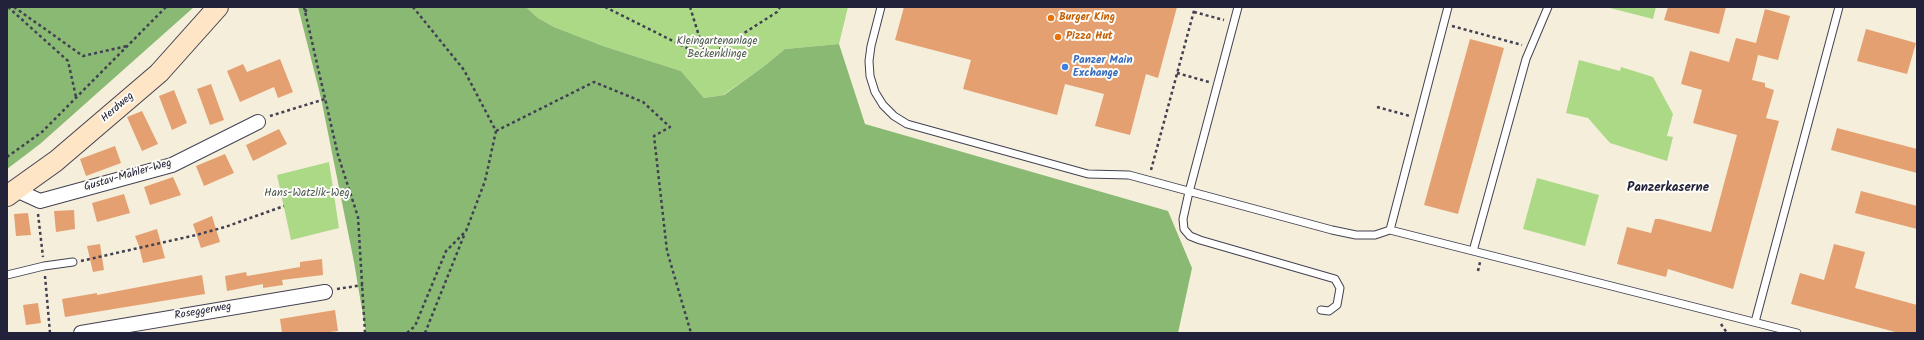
<!DOCTYPE html>
<style>
body{margin:0}
#map{position:relative;width:1924px;height:340px;overflow:hidden;background:#f5eeda;font-family:Kalam,sans-serif}
canvas{display:block}
.frame{position:absolute;inset:0;border:8px solid #22223b;pointer-events:none}
</style>
<div id="map">
<canvas width="1924" height="340"></canvas>
<div class="frame"></div>
</div>
<script>
const g = document.querySelector('canvas').getContext('2d');
g.lineJoin = 'round';
function fill(path, color) {
  g.fillStyle = color;
  g.fill(path, 'evenodd');
}
function poly(rows) {
  const path = new Path2D();
  for (const r of rows) {
    path.moveTo(r[0], r[1]);
    for (let i = 2; i < r.length; i += 2) path.lineTo(r[i], r[i + 1]);
  }
  return path;
}
function strokePath(path, color, width, dash) {
  g.strokeStyle = color;
  g.lineWidth = width;
  g.lineCap = dash ? 'butt' : 'round';
  g.setLineDash(dash || []);
  g.stroke(path);
}
function label(font, color, halo, rows, align = 'center') {
  g.font = font + ' Kalam,sans-serif';
  g.lineWidth = 4;
  g.setLineDash([]);
  g.textBaseline = 'middle';
  g.strokeStyle = halo;
  g.fillStyle = color;
  for (const [text, x, y, turn = 0] of rows) {
    g.save();
    g.translate(x, y);
    g.rotate((+turn || 0) * Math.PI / 180);
    g.textAlign = isNaN(turn) ? turn : align;
    if (halo) g.strokeText(text, 0, 0);
    g.fillText(text, 0, 0);
    g.restore();
  }
}
const green = poly([
 [526,7,848,7,839,44,785,49,763,67,723,95,704,98,681,71,603,46,554,27,538,18],
 [1606,7,1656,7,1653,19],
 [1579,60,1620,71,1621,67,1653,77,1673,114,1667,136,1673,137,1667,161,1610,143,1588,118,1566,113],
 [329,162,339,228,291,240,277,175],
 [1537,178,1599,195,1585,246,1523,229]
]);
const forest = poly([
 [7,7,194,7,40,144,7,169],
 [298,7,526,7,538,18,554,27,603,46,681,71,704,98,724,95,763,67,785,49,839,44,865,124,1168,211,1192,268,1178,333,366,333,354,262,321,98]
]);
const building = poly([
 [904,7,1177,7,1158,78,1146,74,1130,135,1095,126,1104,94,1065,84,1057,115,963,89,971,60,895,40],
 [1668,7,1726,7,1719,34,1664,20],
 [1765,9,1790,16,1778,60,1758,55,1752,80,1765,83,1765,87,1774,90,1766,118,1779,121,1733,289,1668,269,1666,277,1617,264,1627,227,1651,233,1655,219,1660,219,1711,232,1737,135,1693,123,1702,90,1681,84,1690,51,1729,62,1736,38,1756,43],
 [1866,29,1916,43,1907,74,1857,61],
 [1470,39,1504,48,1458,214,1424,205],
 [280,59,293,92,278,98,274,87,240,102,227,71,243,64,247,72],
 [211,84,224,120,210,125,197,89],
 [174,90,187,123,172,130,159,96],
 [142,111,158,144,142,151,127,117],
 [1837,128,1917,149,1917,173,1831,150],
 [279,129,287,144,253,161,246,145],
 [115,146,121,163,86,176,80,159],
 [225,154,234,173,204,186,196,166],
 [173,177,181,195,150,205,144,187],
 [1861,191,1917,206,1917,229,1855,213],
 [124,194,130,213,97,222,92,203],
 [74,210,75,229,56,232,54,211],
 [28,213,31,235,16,236,14,214],
 [212,216,220,242,201,248,193,224],
 [157,229,165,258,143,263,139,246,135,236],
 [100,244,104,270,93,272,87,246],
 [1834,244,1865,252,1855,288,1917,305,1917,333,1899,333,1791,304,1800,273,1824,280],
 [322,259,323,275,282,280,283,285,263,288,263,284,227,291,225,276,246,272,247,276,300,267,300,262],
 [202,275,205,294,65,317,62,299,97,293,97,295],
 [38,303,41,323,26,325,23,305],
 [335,310,338,331,322,333,282,333,280,319]
]);
const path = poly([
 [8,7,68,61,76,97],
 [14,7,83,56,127,46],
 [304,7,338,155,358,217,365,333],
 [605,7,693,51,713,53,777,12,780,7],
 [690,7,704,52],
 [305,12,308,7],
 [1194,12,1224,20],
 [1452,26,1522,45],
 [1177,73,1209,82],
 [1377,107,1410,116],
 [270,116,325,99],
 [496,131,594,82,643,102,670,127,654,136,667,251,691,333],
 [7,157,42,132,166,7],
 [1151,170,1195,7],
 [38,214,43,257],
 [81,261,196,235,225,227,284,206],
 [1478,271,1480,262],
 [45,276,50,333],
 [337,289,363,285],
 [1721,324,1727,333],
 [407,333,415,326,446,251,466,231,485,181,496,131,464,70,413,7],
 [425,333,465,233]
]);
const lane = poly([
 [881,7,871,46,869,61,870,76,875,92,883,105,894,116,907,124,1088,174,1129,175,1332,230,1356,235,1375,235,1390,230,1797,333],
 [1238,7,1189,192,1183,219,1184,229,1190,236,1200,240,1335,279,1340,288,1337,305,1329,311,1321,310],
 [1390,230,1448,7],
 [1473,251,1526,59,1548,7],
 [7,275,44,266,73,262],
 [1755,322,1839,7]
]);
const street = poly([
 [16,190,40,201,172,165,258,122],
 [81,333,325,292]
]);
const secondary = poly([
 [7,196,56,161,159,73,218,7]
]);
const markers = [
 [1051,18,4,"#e8710a"],
 [1058,37,4,"#e8710a"],
 [1065,67,4,"#3f7fe0"]
];
const foodNames = [
 ["Burger King",1059,18],
 ["Pizza Hut",1066,37]
];
const parkNames = [
 ["Kleingartenanlage",717,42],
 ["Beckenklinge",717,55],
 ["Hans-Watzlik-Weg",307,194]
];
const shopNames = [
 ["Panzer Main",1073,61],
 ["Exchange",1073,74]
];
const streetNames = [
 ["Herdweg",118,108,-41],
 ["Gustav-Mahler-Weg",128,176,-16],
 ["Roseggerweg",203,312,-10]
];
const quarterNames = [
 ["Panzerkaserne",1668,189]
];
fill(green, '#acd986');
fill(forest, '#89b973');
fill(building, '#e4a071');
strokePath(lane, '#424153', 9);
strokePath(street, '#424153', 16);
strokePath(secondary, '#424153', 22);
strokePath(path, '#424153', 2.5, [3, 3]);
strokePath(lane, '#fff', 7);
strokePath(street, '#fff', 14);
strokePath(secondary, '#fde5c5', 20);
for (const [x, y, r, color] of markers) {
  const dot = new Path2D();
  dot.arc(x, y, r, 0, 2 * Math.PI);
  g.fillStyle = color;
  g.fill(dot);
  strokePath(dot, '#fdfcf7', 1.5);
}
label('bold 11px', '#c56008', '#fdfcf7', foodNames, 'left');
label('11px', '#4b5952', '#fdfcf7', parkNames);
label('bold 11px', '#366cbe', '#fdfcf7', shopNames, 'left');
label('11px', '#22223b', '#fdfcf7', streetNames);
label('bold 13px', '#22223b', '#fdfcf7', quarterNames);
</script>
